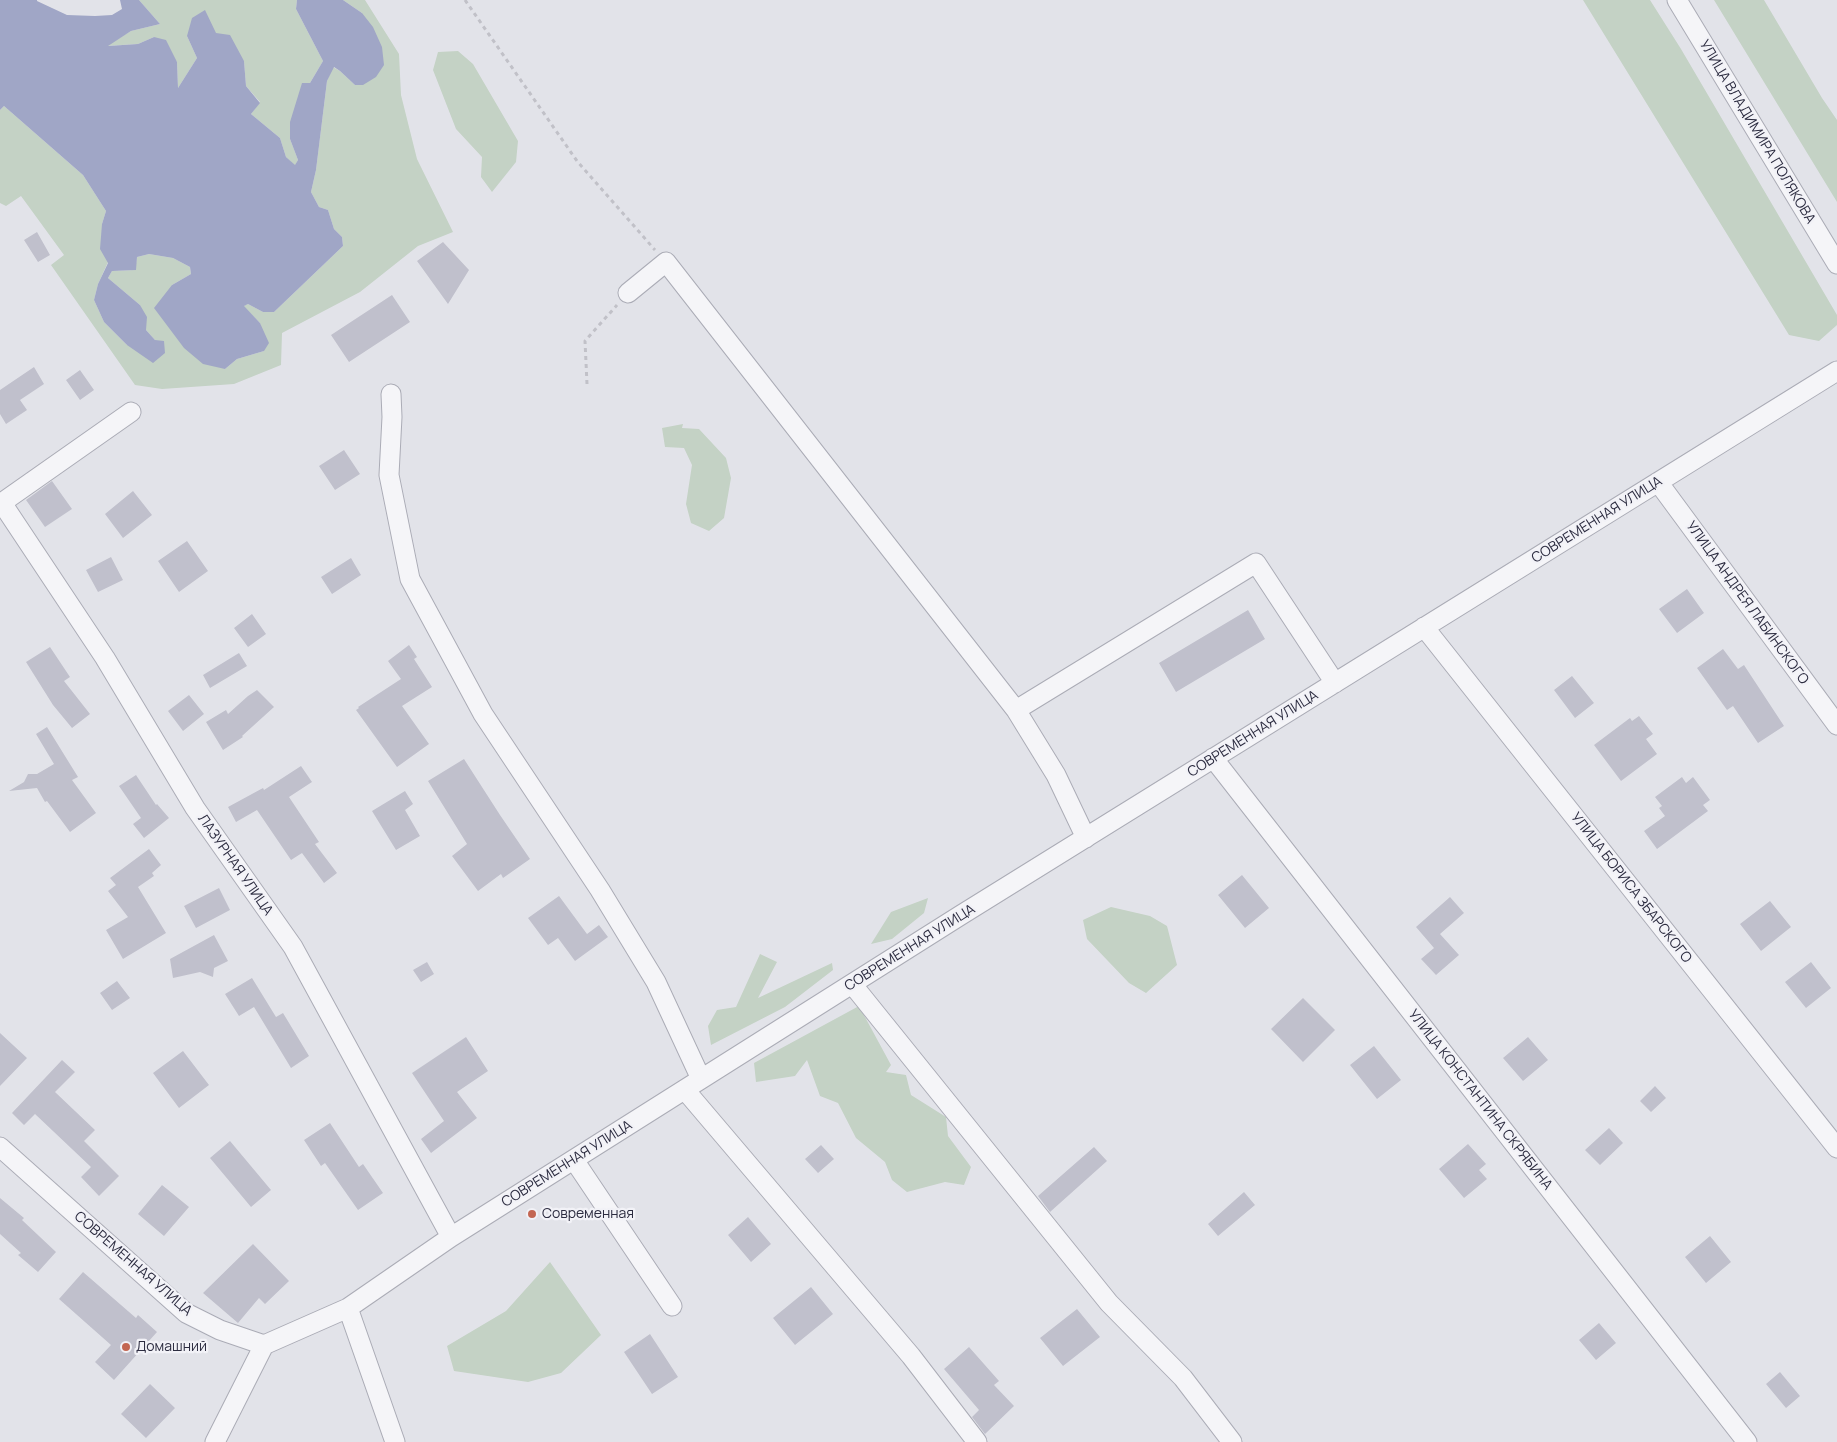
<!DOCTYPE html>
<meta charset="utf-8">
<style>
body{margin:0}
canvas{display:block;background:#e2e3e9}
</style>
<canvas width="1837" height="1442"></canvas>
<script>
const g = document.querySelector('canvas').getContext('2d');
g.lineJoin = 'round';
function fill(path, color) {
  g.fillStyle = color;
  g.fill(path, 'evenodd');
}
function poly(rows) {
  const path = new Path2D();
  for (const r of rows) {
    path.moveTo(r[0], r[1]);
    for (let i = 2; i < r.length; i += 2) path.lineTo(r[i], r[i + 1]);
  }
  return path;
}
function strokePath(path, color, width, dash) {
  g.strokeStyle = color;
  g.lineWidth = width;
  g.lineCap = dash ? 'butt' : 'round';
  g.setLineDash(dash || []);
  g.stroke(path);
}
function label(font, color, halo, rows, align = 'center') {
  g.font = font + ' Manrope,sans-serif';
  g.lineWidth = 4.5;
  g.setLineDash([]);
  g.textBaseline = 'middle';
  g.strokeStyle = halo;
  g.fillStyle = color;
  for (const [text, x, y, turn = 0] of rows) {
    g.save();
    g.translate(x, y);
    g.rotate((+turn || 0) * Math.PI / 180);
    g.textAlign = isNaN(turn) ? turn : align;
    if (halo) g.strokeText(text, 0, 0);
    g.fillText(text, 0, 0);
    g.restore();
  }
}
const green = poly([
 [139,0,297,0,296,9,323,61,310,83,290,139,298,160,295,166,286,157,280,138,251,114,260,102,246,86,244,61,187,36,197,58,178,88,177,62,154,37,138,44,106,46,131,31,160,24],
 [343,0,365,0,399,54,401,95,417,159,453,232,418,246,360,292,282,333,281,365,234,384,162,389,135,385,51,265,64,255,21,196,6,206,0,203,0,110,4,106,83,175,106,211,102,224,108,262,98,284,94,300,104,322,127,345,155,340,146,330,140,305,108,278,112,271,135,270,137,257,149,254,173,258,190,267,191,274,172,285,225,369,237,359,264,351,260,323,243,306,248,304,263,312,274,312,343,246,342,237,334,229,328,210,319,207,311,192,316,170,327,81,333,67,340,71,355,85,362,13],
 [1583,0,1650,0,1681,49,1837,315,1837,325,1819,341,1789,335],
 [1714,0,1764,0,1822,98,1837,120,1837,202],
 [458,51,473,64,518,141,516,162,492,192,481,177,482,157,456,129,433,70,438,52],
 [683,424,682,428,699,429,726,458,731,478,724,518,709,531,691,523,686,504,692,465,684,448,665,447,662,428],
 [928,898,924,913,892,939,871,944,891,912],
 [1111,907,1150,916,1167,926,1177,965,1146,993,1129,983,1087,939,1083,920],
 [760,954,777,962,758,998,832,963,833,970,785,1007,711,1045,708,1026,717,1010,736,1007],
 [859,1006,891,1065,886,1072,906,1075,911,1095,946,1117,948,1136,971,1167,964,1185,945,1182,907,1192,892,1180,885,1162,856,1138,838,1103,820,1096,807,1060,795,1076,756,1082,754,1063],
 [550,1262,601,1335,561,1373,528,1382,454,1371,447,1346,506,1311]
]);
const water = poly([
 [0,0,37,0,37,1,67,15,95,16,112,15,122,9,120,0,139,0,160,24,131,31,108,46,138,44,154,37,166,40,177,62,178,88,197,58,187,36,192,18,205,10,216,33,230,35,244,61,246,86,260,103,251,114,280,138,286,157,295,165,298,160,290,139,290,122,302,83,310,83,323,61,296,9,297,0,343,0,362,13,373,27,382,47,384,65,376,77,363,85,355,85,340,71,334,67,327,81,316,170,311,192,319,207,328,210,334,229,342,237,343,246,274,312,263,312,248,304,244,306,260,323,269,343,264,351,237,359,225,369,203,364,184,348,154,308,172,285,191,274,190,267,173,258,149,254,137,257,136,270,112,271,108,278,140,305,147,317,146,330,155,340,164,341,165,353,153,363,127,345,104,322,94,300,98,284,108,263,100,249,102,224,106,211,83,175,4,106,0,110]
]);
const building = poly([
 [37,232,50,255,38,262,24,240],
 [443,242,469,270,448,304,417,261],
 [392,295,410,322,349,362,331,335],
 [34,367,44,384,20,400,27,410,6,424,0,414,0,390],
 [80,370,94,390,80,400,66,380],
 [344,450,360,474,335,490,319,466],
 [52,481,72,509,45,527,26,500],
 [133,491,152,515,123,538,105,514],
 [187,541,208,571,179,592,158,561],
 [111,557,123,580,98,592,86,570],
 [351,558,361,575,332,594,321,577],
 [1687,589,1704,613,1677,633,1659,609],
 [1248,610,1265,639,1176,692,1159,663],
 [252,614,266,634,248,647,234,628],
 [409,645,417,657,414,659,432,687,402,706,429,744,397,767,356,710,359,708,358,707,401,679,388,661],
 [50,647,70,677,64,681,90,714,72,728,53,705,26,662],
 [1723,649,1738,669,1744,665,1784,726,1758,743,1733,706,1727,710,1697,668],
 [239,653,247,666,210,688,203,675],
 [1572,676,1594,703,1575,718,1554,690],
 [257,690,274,707,242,736,243,737,223,750,206,722,226,710,228,714,248,696],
 [189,695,204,714,183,731,168,711],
 [1639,716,1653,734,1646,739,1657,754,1621,781,1594,745,1630,718,1632,721],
 [47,727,78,777,72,780,96,813,70,832,47,801,45,802,37,788,9,791,24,782,28,774,37,774,54,764,36,734],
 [464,759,500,815,530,859,503,878,501,874,478,891,452,856,467,844,428,781],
 [301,766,312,782,289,797,319,842,315,844,337,873,324,883,302,853,291,860,257,810,236,822,228,807,263,788,264,790],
 [136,775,156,805,157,804,169,818,144,838,133,824,141,818,119,786],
 [1682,777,1686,783,1693,777,1710,800,1703,805,1708,811,1657,849,1644,831,1665,816,1659,808,1662,806,1655,797],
 [405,791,413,804,405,810,420,836,396,850,372,811],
 [149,849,161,865,152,873,154,876,138,887,166,933,123,959,106,930,128,917,108,891,116,885,110,878],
 [1242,875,1269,908,1245,928,1218,895],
 [219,888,230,910,196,928,184,906],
 [559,896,587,934,599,925,608,937,575,961,558,938,548,945,528,918],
 [1450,897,1464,913,1440,934,1459,955,1436,975,1421,959,1434,948,1416,927],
 [1770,901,1791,927,1761,951,1740,924],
 [214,935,228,961,214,968,213,977,200,972,173,978,170,959],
 [427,962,434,974,421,982,413,970],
 [1811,962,1831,988,1806,1008,1785,982],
 [252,978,276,1017,283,1013,309,1056,291,1068,254,1007,239,1016,225,994],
 [117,981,130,998,112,1010,100,993],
 [1303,998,1335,1030,1303,1062,1271,1029],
 [0,1033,27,1058,0,1086],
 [466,1037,488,1071,457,1092,477,1118,431,1153,421,1139,444,1121,412,1073],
 [1528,1037,1548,1060,1523,1081,1503,1058],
 [1374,1046,1401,1080,1377,1099,1350,1065],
 [183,1051,209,1085,179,1108,153,1073],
 [62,1060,75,1072,55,1092,95,1130,84,1141,119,1176,99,1196,81,1177,91,1167,35,1114,24,1125,12,1113],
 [1655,1086,1666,1098,1651,1112,1640,1101],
 [330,1123,359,1167,363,1164,383,1193,358,1210,325,1163,321,1166,304,1140],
 [1609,1128,1623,1143,1600,1165,1585,1150],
 [230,1141,271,1190,251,1207,210,1158],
 [1468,1144,1486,1164,1479,1170,1487,1179,1464,1198,1439,1169],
 [821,1145,834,1159,818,1173,805,1159],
 [1094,1147,1107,1161,1050,1212,1038,1196],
 [162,1185,189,1207,164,1236,138,1214],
 [1244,1192,1255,1205,1218,1236,1208,1224],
 [0,1198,24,1218,22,1220,56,1252,38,1272,18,1255,21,1253,0,1234],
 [748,1217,771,1244,751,1262,728,1235],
 [1710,1236,1731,1262,1706,1283,1685,1257],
 [253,1244,289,1281,265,1304,259,1298,238,1323,203,1293],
 [83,1272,136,1318,138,1315,157,1332,114,1380,95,1362,111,1345,59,1299],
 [811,1287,833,1314,795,1345,773,1318],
 [1077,1309,1100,1337,1063,1366,1040,1338],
 [1599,1323,1616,1343,1596,1360,1579,1340],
 [650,1334,678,1377,652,1394,624,1352],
 [969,1347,999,1381,994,1385,1014,1406,985,1434,972,1417,979,1410,944,1369],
 [1780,1372,1800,1396,1786,1408,1766,1384],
 [150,1384,175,1408,146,1438,121,1414]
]);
const path = poly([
 [465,0,577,161,655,250],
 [587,384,585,341,617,305]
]);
const minor = poly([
 [1677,0,1837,264],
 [628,293,666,262,1016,710,1056,775,1086,838],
 [391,394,392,417,389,475,410,579,483,714,600,890,656,982,701,1079],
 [1658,482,1837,725],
 [2,503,105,658,195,808,293,947,451,1237],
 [0,504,131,412],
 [1424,627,1837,1148],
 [1016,710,1256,563,1335,683],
 [1213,758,1747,1442],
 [852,984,1109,1303,1183,1378,1232,1442],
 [685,1090,911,1356,977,1442],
 [0,1147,186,1313,220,1330,264,1345,348,1308,451,1237,961,915,1837,371],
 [574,1160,672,1306],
 [348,1308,395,1442],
 [215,1442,264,1345]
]);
const markers = [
 [532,1214,5,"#c36652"],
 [126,1347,5,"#c36652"]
];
const streetNames = [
 ["УЛИЦА ВЛАДИМИРА ПОЛЯКОВА",1757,132,59],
 ["СОВРЕМЕННАЯ УЛИЦА",1597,520,-32],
 ["УЛИЦА АНДРЕЯ ЛАБИНСКОГО",1747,603,54],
 ["СОВРЕМЕННАЯ УЛИЦА",1253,734,-32],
 ["ЛАЗУРНАЯ УЛИЦА",235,865,55],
 ["УЛИЦА БОРИСА ЗБАРСКОГО",1631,888,52],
 ["СОВРЕМЕННАЯ УЛИЦА",910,948,-32],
 ["УЛИЦА КОНСТАНТИНА СКРЯБИНА",1480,1100,52],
 ["СОВРЕМЕННАЯ УЛИЦА",567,1164,-32],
 ["СОВРЕМЕННАЯ УЛИЦА",133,1264,41]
];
const poiNames = [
 ["Современная",542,1214],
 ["Домашний",136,1347]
];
fill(green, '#c4d2c5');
fill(water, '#a0a6c6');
fill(building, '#c0c0cc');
strokePath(minor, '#abacb6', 21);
strokePath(path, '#c1c1c8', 3, [4, 4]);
strokePath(minor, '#f5f5f8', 19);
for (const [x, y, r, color] of markers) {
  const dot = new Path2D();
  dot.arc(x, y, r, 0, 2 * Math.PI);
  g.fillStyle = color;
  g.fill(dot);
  strokePath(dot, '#f2f2f7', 2);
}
label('14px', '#2c2c40', '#f2f2f7', streetNames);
label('14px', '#2c2c40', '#f2f2f7', poiNames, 'left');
</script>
